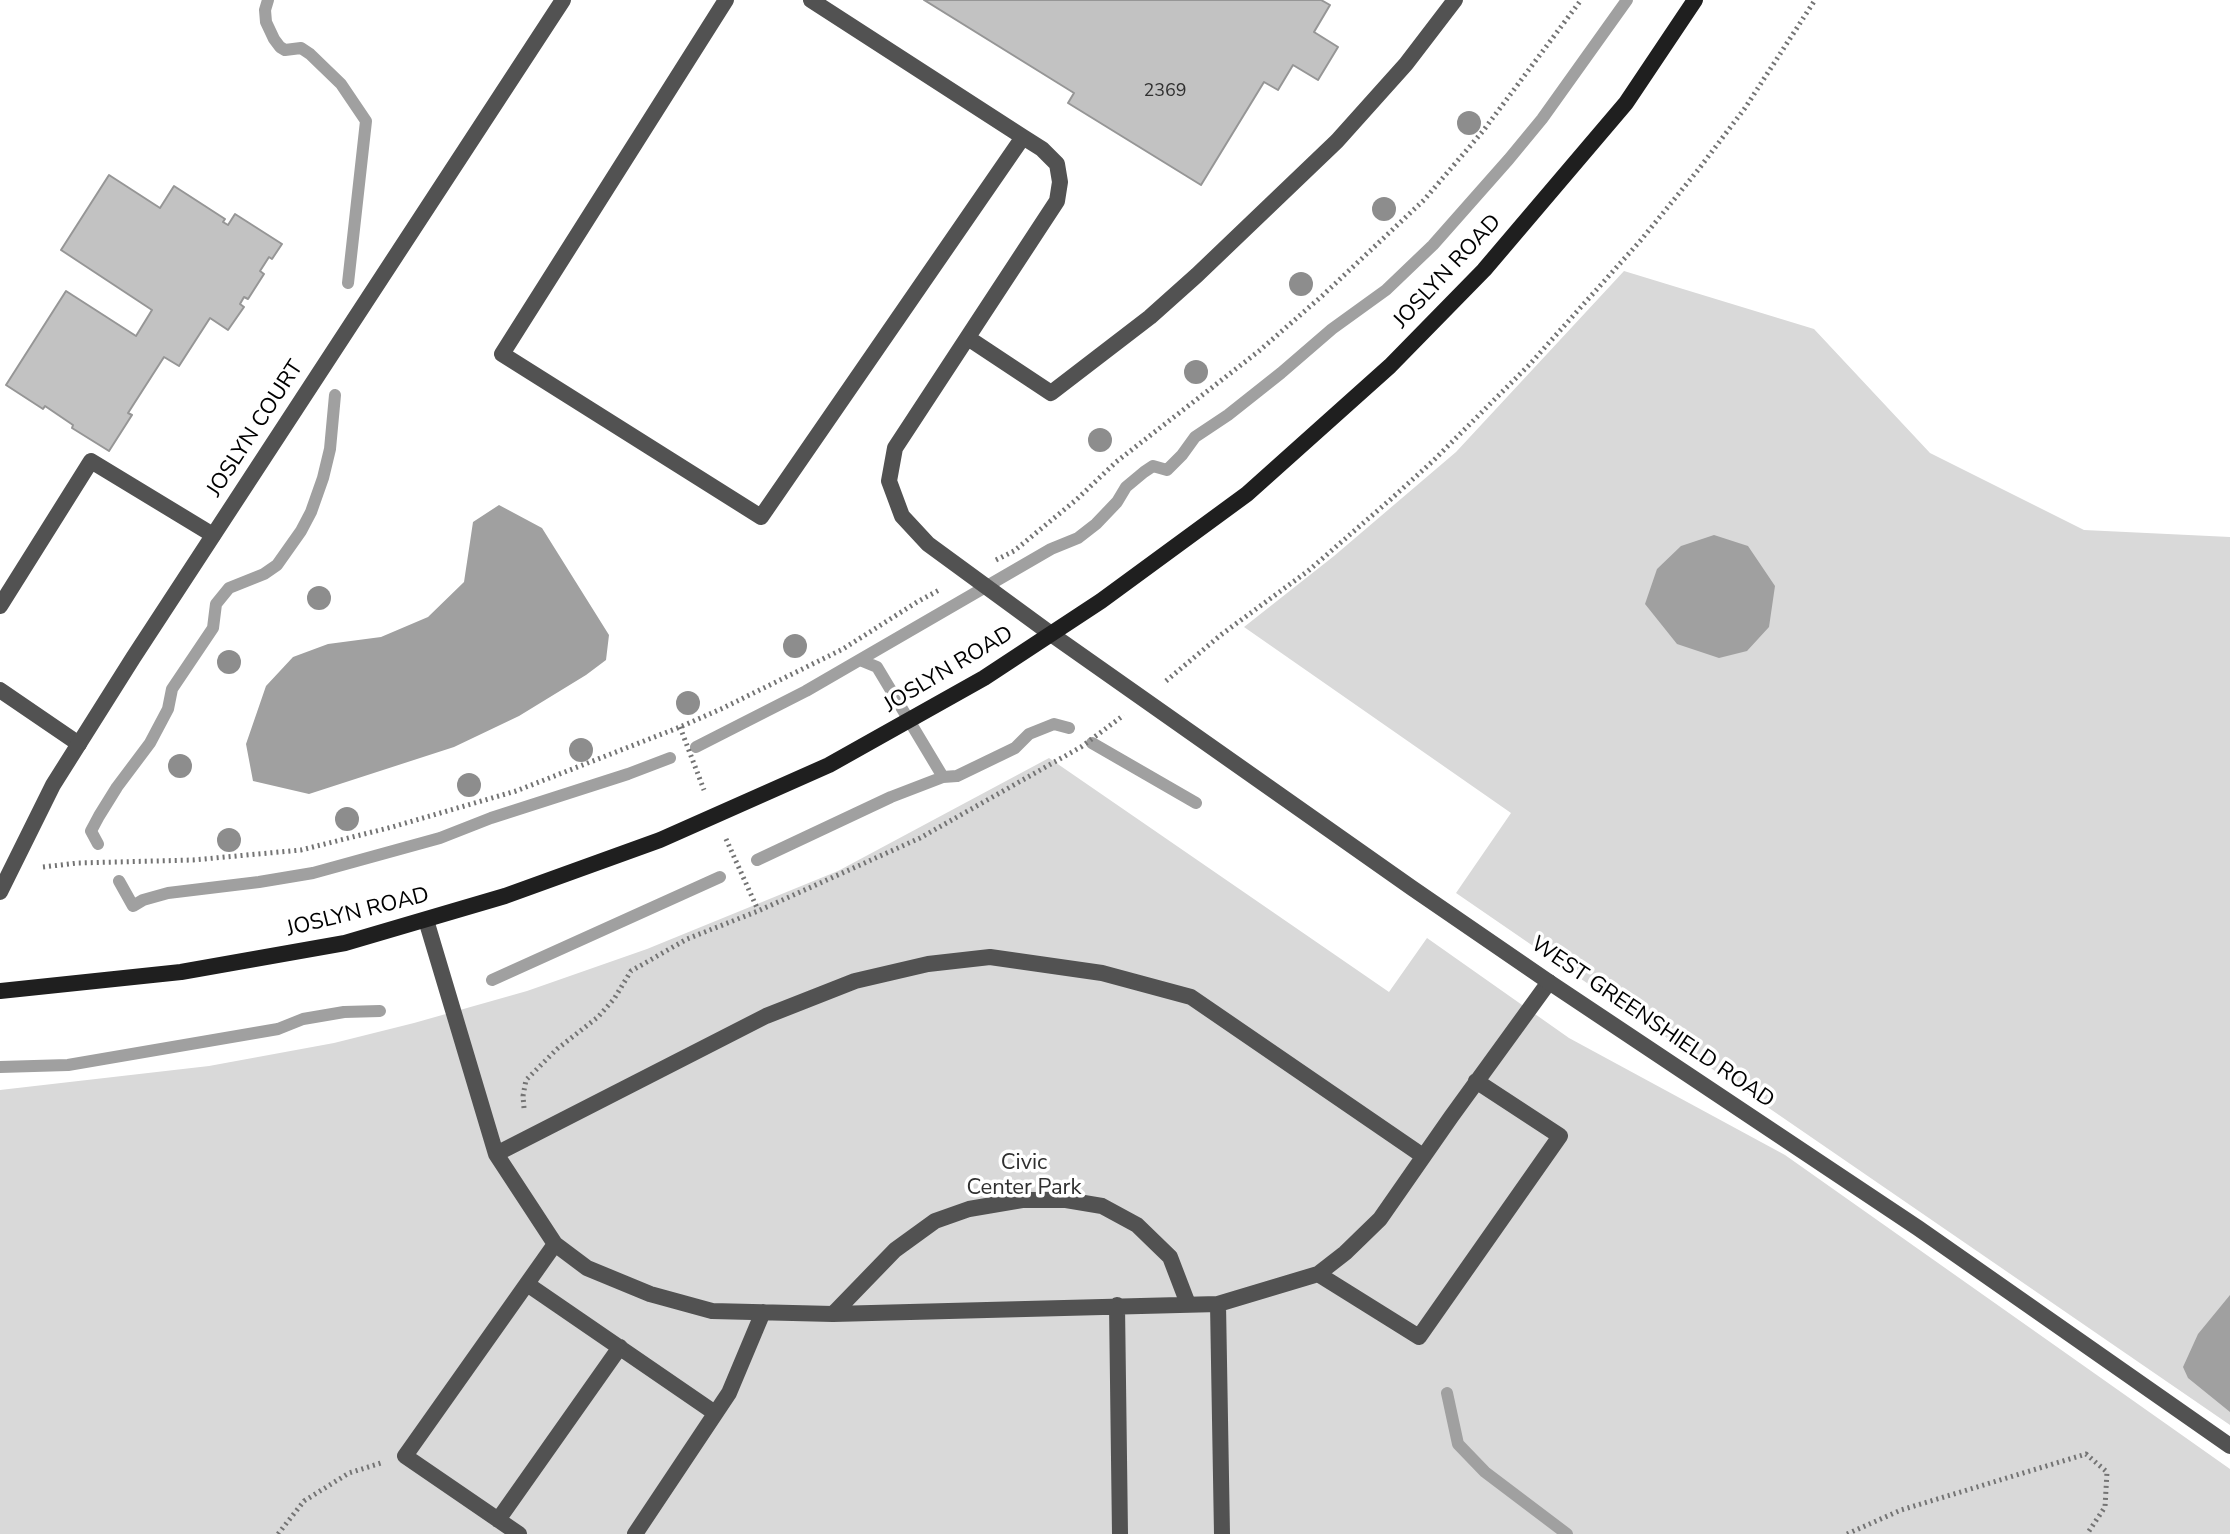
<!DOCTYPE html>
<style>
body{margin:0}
canvas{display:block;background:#fff}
</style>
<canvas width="2230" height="1534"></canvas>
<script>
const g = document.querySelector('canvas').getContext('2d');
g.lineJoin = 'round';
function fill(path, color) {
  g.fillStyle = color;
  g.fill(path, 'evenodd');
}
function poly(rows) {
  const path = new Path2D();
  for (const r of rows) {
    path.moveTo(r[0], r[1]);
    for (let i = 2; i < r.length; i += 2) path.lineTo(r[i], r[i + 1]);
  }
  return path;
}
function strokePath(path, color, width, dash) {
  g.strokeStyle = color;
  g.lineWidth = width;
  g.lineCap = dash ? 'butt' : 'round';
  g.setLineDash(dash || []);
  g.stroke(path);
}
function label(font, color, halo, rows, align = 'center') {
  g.font = font + ' "Nunito Sans",sans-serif';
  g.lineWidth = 7;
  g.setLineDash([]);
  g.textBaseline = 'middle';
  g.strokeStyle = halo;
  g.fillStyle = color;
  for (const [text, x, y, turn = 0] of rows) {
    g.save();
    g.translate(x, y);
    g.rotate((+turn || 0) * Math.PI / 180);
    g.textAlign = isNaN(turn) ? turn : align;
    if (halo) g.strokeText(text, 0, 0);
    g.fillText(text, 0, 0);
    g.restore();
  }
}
const green = poly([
 [1624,271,1814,329,1930,453,2084,530,2230,537,2230,1425,1456,893,1511,813,1244,627,1334,556,1456,452],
 [1049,758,1389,992,1427,938,1569,1038,1785,1155,2230,1469,2230,1534,0,1534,0,1090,209,1066,334,1043,414,1023,527,991,647,949,838,871]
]);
const water = poly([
 [499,505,542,528,609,635,606,660,586,675,519,716,454,747,309,794,253,781,246,744,266,686,293,657,328,644,381,637,428,617,464,582,473,522],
 [1714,535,1748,546,1775,586,1769,627,1747,651,1719,658,1677,644,1645,604,1657,569,1681,546],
 [2230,1295,2230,1412,2188,1378,2183,1367,2198,1334]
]);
const stream = poly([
 [268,0,265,10,266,22,274,39,280,47,285,50,301,48,310,54,341,84,366,121,348,283],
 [860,660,877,667,943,777],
 [1092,743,1196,803],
 [696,747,806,691,1051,549,1078,538,1096,524,1117,502,1126,487,1144,472,1153,466,1167,470,1182,455,1195,437,1228,415,1281,373,1332,329,1386,290,1433,245,1509,159,1542,119,1627,0],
 [98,844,91,831,99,816,117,787,150,743,168,709,172,689,213,628,216,604,229,588,264,574,277,565,301,531,311,512,323,478,330,449,335,395],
 [757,860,891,797,943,777,957,776,1015,748,1029,734,1054,724,1069,728],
 [119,881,133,906,143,900,168,893,259,882,313,873,440,838,491,818,628,774,670,758],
 [492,980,720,877],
 [0,1067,68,1065,278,1029,303,1019,344,1012,380,1011],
 [1447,1393,1458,1444,1485,1472,1567,1534]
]);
const building = poly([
 [924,0,1321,0,1330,5,1314,32,1338,47,1318,80,1293,65,1278,90,1264,82,1201,185,1068,103,1074,93,924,0],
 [109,175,160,208,174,186,225,219,223,222,228,225,235,214,282,244,272,259,269,257,260,271,264,274,248,299,244,297,240,304,244,307,228,330,210,318,179,366,164,357,128,413,132,415,109,451,72,428,73,425,45,406,43,409,6,385,66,291,136,336,152,310,61,250,109,175]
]);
const path = poly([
 [996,560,1014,551,1076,500,1116,462,1259,351,1322,296,1424,200,1483,131,1581,0],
 [1166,681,1222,634,1308,571,1391,499,1434,460,1530,364,1641,240,1698,170,1745,108,1815,0],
 [680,727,704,790],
 [726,839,758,910],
 [43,867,78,863,193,860,301,850,392,827,516,791,680,727,721,709,843,649,917,602,941,589],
 [524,1108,523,1096,526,1080,557,1049,598,1017,614,999,631,971,687,939,758,911,920,838,1081,747,1124,715],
 [278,1534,304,1501,349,1473,381,1463],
 [1847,1534,1901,1510,2086,1454,2107,1472,2105,1507,2087,1534]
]);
const lane = poly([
 [726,0,502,354,761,517,1023,137],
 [811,0,1023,137,1042,149,1057,164,1060,182,1057,201,895,448,889,481,902,516,928,544,1051,634],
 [968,338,1051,393,1150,317,1197,275,1337,141,1406,64,1455,0],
 [0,606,91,461,213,535],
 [0,690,79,744],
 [426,920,496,1154,555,1244,587,1268,650,1294,712,1311,833,1314,1218,1304,1318,1274,1345,1253,1380,1219,1451,1117,1549,982],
 [496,1154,766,1016,855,981,928,964,990,957,1102,973,1191,997,1423,1156],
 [1318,1274,1419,1337,1560,1136,1476,1081],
 [527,1284,715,1413],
 [1218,1304,1222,1534],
 [1117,1305,1120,1534],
 [833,1314,895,1250,935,1221,969,1209,1022,1200,1066,1200,1102,1206,1137,1225,1170,1257,1188,1304],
 [498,1520,620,1347],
 [519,1534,405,1456,555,1244],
 [635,1534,729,1393,763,1312]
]);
const street = poly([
 [1051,634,1412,888,1549,982,1918,1228,2230,1446],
 [0,892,53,785,133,658,563,0]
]);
const secondary = poly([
 [0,991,181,972,345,943,505,896,660,840,829,765,984,678,1101,601,1247,494,1390,366,1484,270,1626,103,1695,0]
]);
const trees = [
 [1469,123],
 [1384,209],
 [1301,284],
 [1196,372],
 [1100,440],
 [319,598],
 [795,646],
 [229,662],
 [688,703],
 [581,750],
 [180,766],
 [469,785],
 [347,819],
 [229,840]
];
const numberNames = [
 ["2369",1165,92]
];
const streetNames = [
 ["JOSLYN ROAD",1448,272,-47],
 ["JOSLYN COURT",256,429,-57],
 ["JOSLYN ROAD",949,670,-31],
 ["JOSLYN ROAD",358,913,-14],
 ["WEST GREENSHIELD ROAD",1652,1023,34]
];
const parkNames = [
 ["Civic",1024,1164],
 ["Center Park",1024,1189]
];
fill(green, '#d9d9d9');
fill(water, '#a0a0a0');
strokePath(stream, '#a0a0a0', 12);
fill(building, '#c2c2c2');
strokePath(building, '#969696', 2);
strokePath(path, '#747474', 5, [2, 4]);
strokePath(lane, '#525252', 16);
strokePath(street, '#525252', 16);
strokePath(secondary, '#1f1f1f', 16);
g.fillStyle = '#8d8d8d';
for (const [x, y] of trees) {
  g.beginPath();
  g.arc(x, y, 12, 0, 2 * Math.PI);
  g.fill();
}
label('18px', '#303030', null, numberNames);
label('22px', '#000', '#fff', streetNames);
label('22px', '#303030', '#fff', parkNames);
</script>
